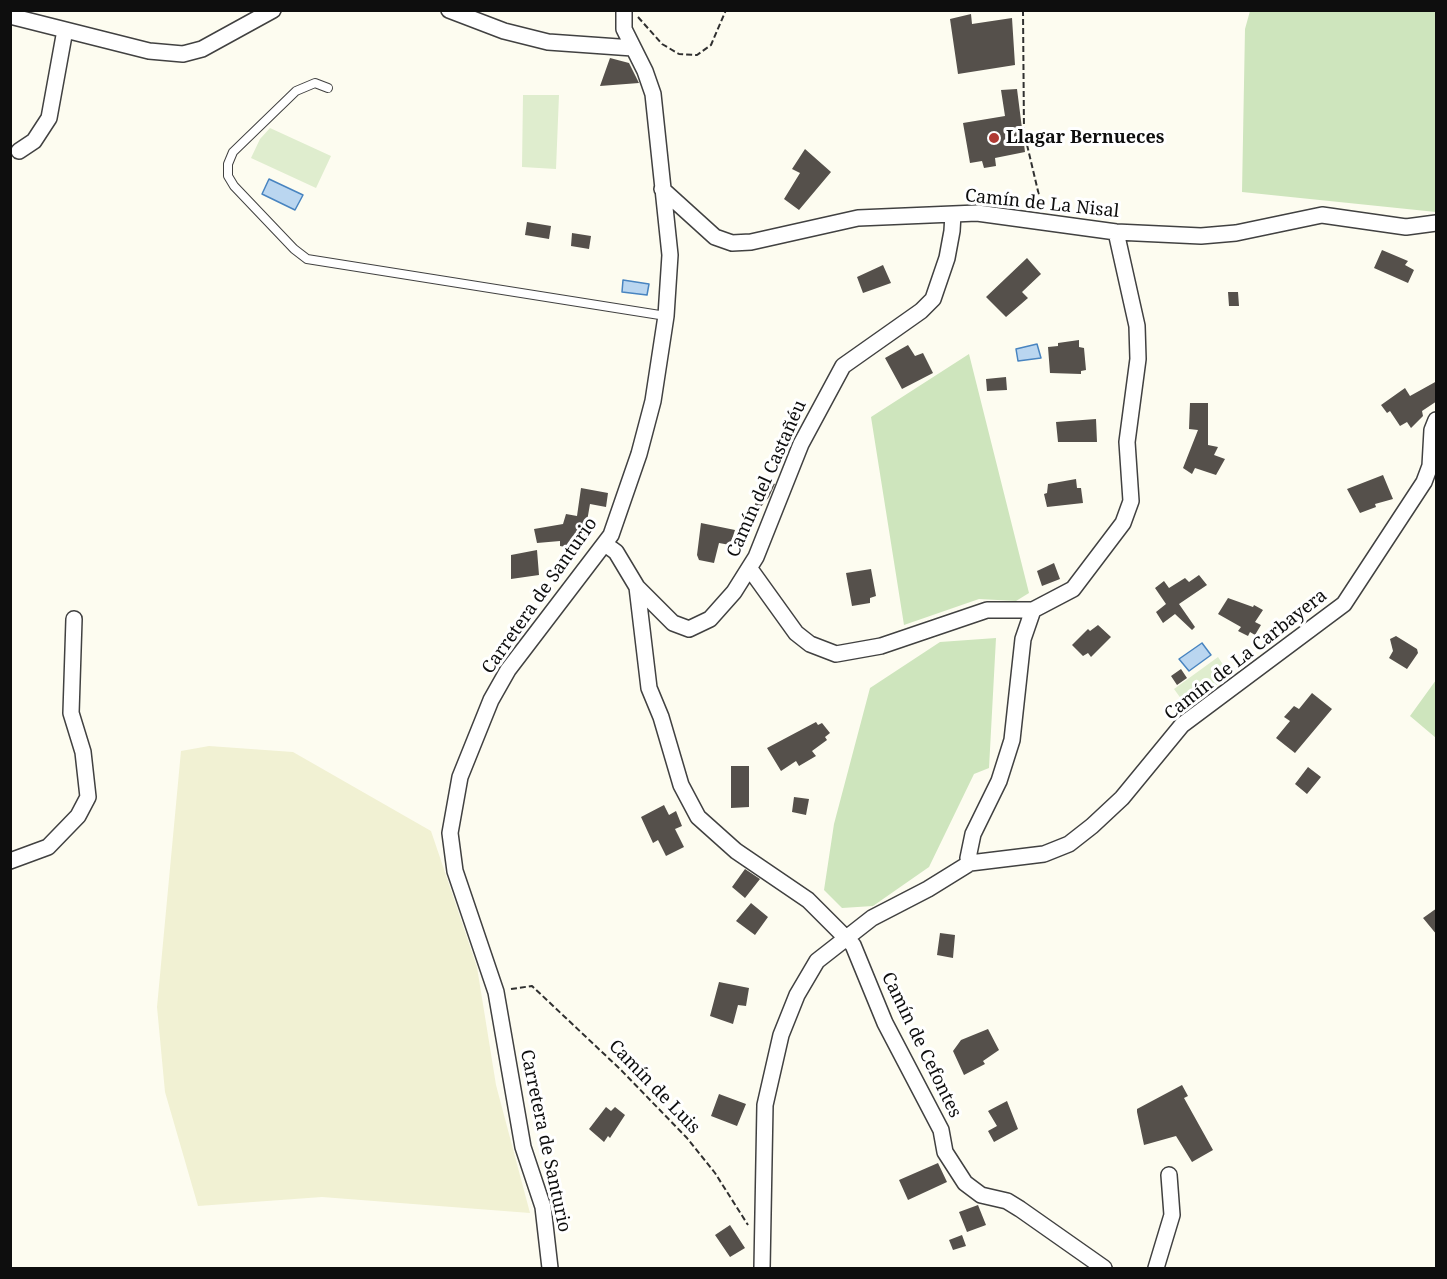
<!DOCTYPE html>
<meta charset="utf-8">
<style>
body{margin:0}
#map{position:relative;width:1447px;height:1279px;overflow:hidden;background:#fdfcf0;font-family:"Noto Serif",serif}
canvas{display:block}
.frame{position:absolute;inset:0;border:12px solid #0e0e0e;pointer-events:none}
</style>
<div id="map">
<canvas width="1447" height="1279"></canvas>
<div class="frame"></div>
</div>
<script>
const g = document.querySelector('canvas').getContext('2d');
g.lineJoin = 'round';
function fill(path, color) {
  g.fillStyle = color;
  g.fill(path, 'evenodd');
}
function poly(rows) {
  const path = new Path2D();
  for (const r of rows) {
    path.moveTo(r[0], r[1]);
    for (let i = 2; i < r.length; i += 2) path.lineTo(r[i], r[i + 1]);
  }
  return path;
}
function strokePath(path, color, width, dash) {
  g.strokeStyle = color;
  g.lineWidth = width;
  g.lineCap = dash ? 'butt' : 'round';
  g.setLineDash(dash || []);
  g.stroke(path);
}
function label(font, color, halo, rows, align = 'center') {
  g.font = font + ' "Noto Serif",serif';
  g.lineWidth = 6;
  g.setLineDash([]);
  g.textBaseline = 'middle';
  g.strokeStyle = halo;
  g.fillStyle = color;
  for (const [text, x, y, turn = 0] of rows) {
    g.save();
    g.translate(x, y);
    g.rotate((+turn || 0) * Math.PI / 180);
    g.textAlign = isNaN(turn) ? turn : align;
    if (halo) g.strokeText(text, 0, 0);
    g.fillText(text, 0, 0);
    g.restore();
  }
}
const farmland = poly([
 [209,746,293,752,431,831,477,967,496,1085,530,1213,322,1197,198,1206,165,1092,157,1007,181,751]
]);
const green = poly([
 [1250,11,1436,11,1436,212,1242,192,1245,29],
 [969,354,1029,593,1016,601,979,599,904,625,871,417],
 [996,638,989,768,974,774,929,867,873,906,842,908,824,890,834,824,870,688,940,642],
 [1436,680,1436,738,1410,716]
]);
const pitch = poly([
 [523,95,559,95,556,169,522,167],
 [270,128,331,156,316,188,251,158,260,139],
 [1218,657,1230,675,1187,707,1174,689]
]);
const water = poly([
 [269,179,303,195,295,210,262,194,269,179],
 [623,280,649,284,647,295,622,292,623,280],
 [1037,344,1041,358,1018,361,1016,349,1037,344],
 [1202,643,1211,655,1189,671,1179,659,1202,643]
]);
const building = poly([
 [971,14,972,24,1012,18,1015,65,958,74,950,19],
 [610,58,629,63,639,83,600,86],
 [1017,89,1025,152,995,158,996,166,984,168,982,161,970,163,963,123,1005,116,1001,90],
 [805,149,831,172,799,210,784,199,800,173,792,169],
 [527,222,551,226,549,239,525,235],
 [572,233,591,236,589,249,571,246],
 [1382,250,1408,261,1405,265,1414,270,1408,283,1374,268],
 [1027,258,1041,274,1022,292,1028,298,1006,317,986,297],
 [883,265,891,283,863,293,857,277],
 [1228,292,1238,292,1239,306,1229,306],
 [1079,340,1079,347,1084,348,1086,370,1081,371,1081,374,1050,373,1048,347,1058,346,1058,343],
 [908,345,915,356,923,353,933,373,902,389,885,358],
 [1006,377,1007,390,987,391,986,379],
 [1437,381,1437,401,1422,411,1423,416,1411,428,1407,422,1400,426,1390,411,1387,413,1381,405,1405,388,1410,396],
 [1190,403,1208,403,1208,445,1218,447,1214,455,1225,459,1216,475,1195,468,1192,474,1183,468,1198,430,1189,429],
 [1096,419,1097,442,1058,442,1056,422],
 [1383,475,1393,499,1375,504,1376,507,1360,513,1347,489],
 [762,479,775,484,769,497,751,519],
 [1076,479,1077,488,1081,488,1083,503,1047,507,1044,494,1047,493,1048,484],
 [581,488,608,493,606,507,590,504,582,550,560,546,560,541,537,543,534,529,563,524,566,514,577,516],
 [701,523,735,530,730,545,719,543,714,563,699,560,697,555],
 [537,550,539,575,511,579,511,555],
 [1054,563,1060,579,1042,586,1037,571],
 [871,569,876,596,870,598,870,603,852,606,846,573],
 [1199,575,1207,585,1179,604,1195,627,1192,630,1175,614,1163,623,1156,612,1166,604,1155,588,1164,581,1169,588,1185,578,1189,582],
 [1228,598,1253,607,1254,605,1263,610,1255,622,1261,625,1255,635,1250,632,1248,636,1238,631,1241,627,1218,614],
 [1098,625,1111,637,1091,657,1088,653,1083,656,1072,645,1088,629,1090,631],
 [1396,636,1417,649,1418,653,1407,669,1389,658,1393,651,1390,639],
 [1181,669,1187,678,1177,685,1171,676],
 [1312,693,1332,709,1295,753,1276,738,1290,721,1284,717,1294,706,1299,709],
 [816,722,818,725,822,723,830,733,825,737,827,740,812,751,816,756,799,766,796,761,781,771,767,748],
 [731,766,749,766,749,807,731,808],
 [1308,767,1321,777,1307,794,1295,784],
 [794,797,809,799,806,815,792,812],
 [664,805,669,815,676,811,682,826,675,829,684,847,666,856,658,840,653,843,641,817],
 [745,869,760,879,745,898,732,887],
 [751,903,768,917,755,935,736,921],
 [1437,908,1437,935,1423,918],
 [940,933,955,935,953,958,937,955],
 [719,982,749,988,746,1006,738,1005,733,1024,710,1016],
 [988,1029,999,1050,983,1061,985,1064,964,1075,953,1051,961,1040],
 [1182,1085,1188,1096,1184,1098,1213,1150,1192,1162,1176,1136,1144,1145,1137,1112,1137,1109],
 [719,1094,746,1104,737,1126,711,1116],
 [1007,1101,1018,1129,994,1142,988,1131,997,1126,988,1111],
 [606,1107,611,1111,615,1107,625,1115,610,1138,608,1136,604,1142,589,1129],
 [938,1163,947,1182,908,1200,899,1180],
 [978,1205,986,1225,967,1232,959,1212],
 [730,1225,745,1248,730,1257,715,1235],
 [962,1235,966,1246,953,1250,949,1240]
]);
const path = poly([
 [1023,10,1024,132,1042,208],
 [638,17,662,44,679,54,697,55,711,45,726,10],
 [511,989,532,986,620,1069,687,1138,715,1173,748,1225]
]);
const lane = poly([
 [328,88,315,83,296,91,233,152,228,164,228,176,234,186,294,249,307,259,666,316]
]);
const street = poly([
 [449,10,504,31,548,42,633,48],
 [10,16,149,51,183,54,202,49,273,10],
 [19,151,34,141,49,118,65,30],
 [662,189,715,237,732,243,751,242,858,218,977,213,1116,232,1201,236,1236,233,1322,215,1406,227,1436,223],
 [605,544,616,552,637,587,673,623,689,629,710,619,734,592,756,557,801,444,843,366,921,311,933,299,947,258,952,231,953,214],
 [750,569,796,633,810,644,836,654,881,646,987,610,1033,610,1073,589,1123,523,1131,501,1127,442,1138,359,1137,326,1116,232],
 [637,587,649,688,661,717,681,785,698,817,736,851,808,900,853,945,885,1023,941,1130,945,1152,965,1183,981,1195,1007,1201,1020,1209,1104,1268],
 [10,861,48,847,78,816,88,797,83,752,71,713,74,619],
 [970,863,968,858,973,834,999,781,1012,740,1023,639,1033,610],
 [550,1268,543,1207,523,1147,496,992,455,871,450,833,460,777,491,700,508,670,611,535,639,454,653,401,666,316,670,255,653,94,645,71,624,29,624,10],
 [762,1268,765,1105,781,1035,797,995,817,961,872,918,928,889,970,863,1044,854,1069,844,1092,826,1122,798,1182,725,1344,604,1424,482,1430,466,1432,430,1436,420],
 [1156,1268,1172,1215,1169,1175]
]);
const markers = [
 [994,138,6,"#b03a34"]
];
const poiNames = [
 ["Llagar Bernueces",1006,138]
];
const streetNames = [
 ["Camín de La Nisal",1042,204,6],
 ["Camín del Castañéu",767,479,-66],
 ["Carretera de Santurio",540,596,-55],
 ["Camín de La Carbayera",1246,655,-38],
 ["Camín de Cefontes",921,1045,64],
 ["Camín de Luis",654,1087,46],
 ["Carretera de Santurio",545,1141,78]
];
fill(farmland, '#f1f1d3');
fill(green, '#cee5bd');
fill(pitch, '#dfedce');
fill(water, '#bad6f0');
strokePath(water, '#4884c0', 1.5);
fill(building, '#55504b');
strokePath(lane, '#414141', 10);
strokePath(street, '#414141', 18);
strokePath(path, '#303030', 2, [6, 3]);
strokePath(lane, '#fff', 8);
strokePath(street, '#fff', 15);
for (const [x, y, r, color] of markers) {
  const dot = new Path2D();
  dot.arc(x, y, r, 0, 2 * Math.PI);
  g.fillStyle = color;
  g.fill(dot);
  strokePath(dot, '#fff', 2);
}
label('bold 18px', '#0e0e0e', '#fff', poiNames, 'left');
label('18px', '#0e0e0e', '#fff', streetNames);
</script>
